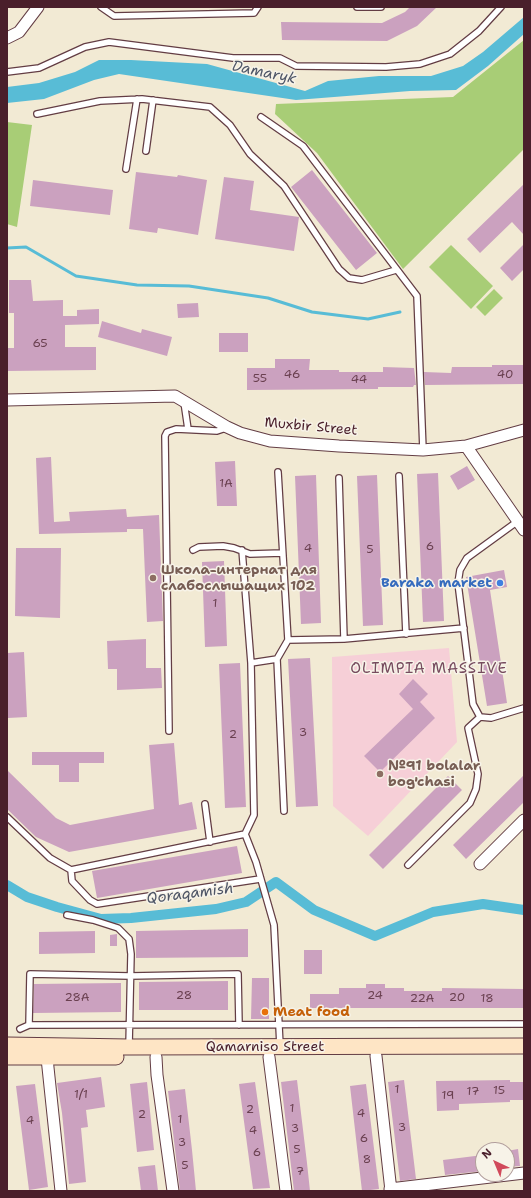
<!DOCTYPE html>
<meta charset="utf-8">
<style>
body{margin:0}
#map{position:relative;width:531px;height:1198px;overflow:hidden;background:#f2ead4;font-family:"Shantell Sans",sans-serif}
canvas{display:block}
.frame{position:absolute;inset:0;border:8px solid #4a1f2b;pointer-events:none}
.north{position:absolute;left:475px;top:1142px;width:40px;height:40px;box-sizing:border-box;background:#f7f3e8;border:1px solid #b29e9c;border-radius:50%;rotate:316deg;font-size:11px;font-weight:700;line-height:16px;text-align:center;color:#4a1f2b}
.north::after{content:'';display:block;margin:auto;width:14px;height:18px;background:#d1495b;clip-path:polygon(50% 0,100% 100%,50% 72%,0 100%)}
</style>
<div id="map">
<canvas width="531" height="1198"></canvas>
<div class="frame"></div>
<div class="north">N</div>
</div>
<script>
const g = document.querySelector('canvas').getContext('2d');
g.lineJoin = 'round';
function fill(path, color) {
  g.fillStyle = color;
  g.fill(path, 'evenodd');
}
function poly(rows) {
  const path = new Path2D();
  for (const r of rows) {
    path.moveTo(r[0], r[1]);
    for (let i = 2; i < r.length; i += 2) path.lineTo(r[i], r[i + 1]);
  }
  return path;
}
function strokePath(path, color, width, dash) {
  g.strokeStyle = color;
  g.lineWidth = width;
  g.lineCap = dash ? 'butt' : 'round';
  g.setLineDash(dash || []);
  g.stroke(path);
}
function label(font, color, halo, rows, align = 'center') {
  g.font = font + ' "Shantell Sans",sans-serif';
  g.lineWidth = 3;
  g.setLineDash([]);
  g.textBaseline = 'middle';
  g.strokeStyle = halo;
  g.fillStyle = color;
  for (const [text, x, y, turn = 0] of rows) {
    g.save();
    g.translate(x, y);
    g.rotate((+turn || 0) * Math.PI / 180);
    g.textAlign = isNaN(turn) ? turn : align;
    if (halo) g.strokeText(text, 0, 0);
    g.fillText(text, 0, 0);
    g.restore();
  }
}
const built = poly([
 [449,648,457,742,368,836,333,806,332,657]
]);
const green = poly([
 [524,40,524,149,403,269,317,153,275,114,276,104,453,97],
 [7,122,32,125,17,227,7,224],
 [451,245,493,286,471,309,429,267],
 [494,289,503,298,485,316,476,307]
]);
const water = poly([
 [524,17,524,34,488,66,456,90,410,91,296,100,119,74,94,80,44,99,7,103,7,87,39,83,75,72,99,60,131,60,207,64,305,91,328,81,379,76,431,76,463,66,483,52]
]);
const stream = poly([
 [7,248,26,247,76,276,137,285,189,286,268,298,312,312,368,319,400,312]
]);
const canal = poly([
 [7,885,27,897,57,907,101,919,131,918,216,909,246,902,276,882,314,910,375,936,433,912,483,904,524,910]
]);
const building = poly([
 [410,7,437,7,417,26,387,41,282,40,281,22,382,23,405,12],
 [312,170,377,253,356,270,291,187],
 [136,172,177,177,178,175,207,180,198,235,158,228,157,233,129,229],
 [224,177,254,181,250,210,299,217,294,251,215,239],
 [33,180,113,190,110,215,30,206],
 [524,184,524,235,512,222,480,253,467,239],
 [524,244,524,269,512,281,500,268],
 [9,280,31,280,33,301,63,300,63,316,77,316,77,310,99,309,99,324,65,325,65,347,96,347,96,370,7,371,7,348,14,348,14,313,9,313],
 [198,303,199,317,178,318,177,304],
 [102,321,141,333,142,329,172,337,167,356,98,337],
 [219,333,248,333,248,352,219,352],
 [275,359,310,359,309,370,339,370,339,372,383,372,383,367,414,368,416,385,414,385,413,387,378,387,378,389,247,390,247,368,275,368],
 [492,365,524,365,524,384,425,385,424,372,451,373,452,367,492,367],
 [51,457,54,522,70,521,69,512,126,509,127,517,159,515,163,621,147,622,143,529,127,529,127,532,39,534,36,458],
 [235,461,237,506,217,506,215,462],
 [467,466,475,480,458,490,450,476],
 [438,473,444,621,423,622,417,474],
 [316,475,321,623,301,624,295,476],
 [377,475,383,625,363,626,357,476],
 [16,548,61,548,60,618,15,616],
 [224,561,227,646,205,647,202,562],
 [504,570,507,587,490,590,507,703,487,706,466,577],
 [146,639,146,668,161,668,162,688,117,690,117,669,108,669,107,641],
 [24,652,27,717,8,718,7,653],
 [310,658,318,806,296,807,288,659],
 [240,663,246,807,225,808,219,664],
 [413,679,428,694,420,702,435,718,380,772,364,756,413,709,399,694],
 [174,743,179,805,192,802,197,829,69,852,36,837,7,809,7,770,56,818,70,825,154,809,149,745],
 [32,752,104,752,104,763,79,763,79,782,59,782,59,765,32,765],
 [524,775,524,802,466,859,453,845],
 [448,776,462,790,383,869,369,855],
 [237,846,242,873,97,898,92,871],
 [248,929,248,957,136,958,136,931],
 [95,931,95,953,39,954,39,932],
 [117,934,117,946,110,946,110,935],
 [304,950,322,950,322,974,304,974],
 [252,978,269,978,269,1019,251,1019],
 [228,981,228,1010,139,1010,139,982],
 [121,983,121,1012,33,1013,34,984],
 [366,984,385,984,385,988,404,988,404,991,442,991,442,988,524,989,524,1008,310,1008,310,994,339,994,339,988,366,988],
 [101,1077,105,1107,86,1110,88,1127,81,1128,86,1182,69,1184,62,1113,57,1083],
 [297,1080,307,1163,310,1191,294,1191,281,1082],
 [404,1080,416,1179,400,1181,388,1082],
 [510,1080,510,1082,524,1082,524,1100,510,1100,510,1102,459,1104,459,1110,437,1111,436,1081],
 [147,1082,154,1150,137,1152,130,1084],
 [255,1082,270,1188,253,1189,239,1084],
 [35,1084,48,1187,29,1190,16,1086],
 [366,1084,379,1189,362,1191,350,1086],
 [185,1089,192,1150,196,1191,180,1191,168,1091],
 [518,1149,520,1166,507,1167,507,1151],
 [483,1155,483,1171,445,1175,443,1160],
 [155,1165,158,1191,141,1191,138,1167]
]);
const lane = poly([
 [101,7,114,16,254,13,258,7],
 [357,7,381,7],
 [7,72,39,68,85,47,109,42,233,58,280,58,296,66,386,67,420,64,450,54,479,31,501,7],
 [37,114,100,101,142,99,210,107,230,125,250,154,284,186,339,269,349,278,362,280,396,270],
 [261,117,303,146,417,296,423,450],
 [146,151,153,100],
 [126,169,137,99],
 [184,402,188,429],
 [278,472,288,640,277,659,284,811],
 [399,476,406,634],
 [339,478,344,639],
 [518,521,467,558,460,570,458,583,473,704,480,717,491,718,524,708],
 [193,550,199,547,223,546,234,548,250,554,282,553],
 [242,550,251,663,277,659],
 [288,640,344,639,464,628],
 [251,663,254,815,245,834,256,862,274,925,280,1046],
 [169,731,165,436,167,432,176,429,217,431,226,428],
 [205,804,210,842],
 [7,817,50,858,71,870,245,834],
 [408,865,470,803,476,789,478,774,468,728,480,717],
 [71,870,72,881,90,900,97,904,260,879],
 [67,915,93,920,118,928,129,939,131,954,129,1046],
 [29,1025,30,974,130,976,238,974,239,1025],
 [20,1029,29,1025,524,1024]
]);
const street = poly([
 [7,38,19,32,38,7],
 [7,400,175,396,227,427,240,433,270,441,339,446,423,450,466,446,524,430],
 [466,446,524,530],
 [480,864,524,820],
 [376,1056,391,1191],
 [156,1057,157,1075,173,1191],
 [269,1057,286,1191],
 [47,1058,61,1191],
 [390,1189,524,1173]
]);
const secondary = poly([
 [7,1045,129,1047,524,1046],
 [7,1057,116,1057]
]);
const markers = [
 [153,578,4,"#8d6e63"],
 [500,583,4,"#3f7fe0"],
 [380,774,4,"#8d6e63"],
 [265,1012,4,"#e8710a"]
];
const numberNames = [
 ["65",40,344],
 ["46",292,375],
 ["40",505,375],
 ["55",260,379],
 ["44",359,380],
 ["1A",226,484],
 ["6",430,547],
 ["4",308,549],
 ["5",370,550],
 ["1",215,604],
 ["3",303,733],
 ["2",233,735],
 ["28",184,996],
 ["24",375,996],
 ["28A",77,998],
 ["20",457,998],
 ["22A",422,999],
 ["18",487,999],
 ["1",397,1090],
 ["15",499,1091],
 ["17",473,1092],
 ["1/1",81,1095],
 ["19",448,1096],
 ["1",292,1109],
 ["2",250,1110],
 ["4",361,1114],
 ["2",142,1115],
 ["1",180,1120],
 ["4",30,1121],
 ["3",402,1128],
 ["3",295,1129],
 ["4",253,1131],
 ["6",364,1139],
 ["3",182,1143],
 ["5",297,1150],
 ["6",257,1153],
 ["8",367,1160],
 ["5",185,1166],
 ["7",300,1172]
];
const streetNames = [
 ["Muxbir Street",311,427,5],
 ["Qamarniso Street",265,1047]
];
const educationNames = [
 ["Школа-интернат для",161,570],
 ["слабослышащих 102",161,586],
 ["№91 bolalar",388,766],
 ["bog'chasi",388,782]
];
const shopNames = [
 ["Baraka market",492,583]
];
const foodNames = [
 ["Meat food",273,1012]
];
const waterNames = [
 ["Damaryk",264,73,12],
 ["Qoraqamish",190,894,-7]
];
const neighbourhoodNames = [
 ["OLIMPIA MASSIVE",429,669]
];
fill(built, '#f6cfd7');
fill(green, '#a8cd76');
fill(water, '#58bcd6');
strokePath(stream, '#58bcd6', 3);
strokePath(canal, '#58bcd6', 10);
fill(building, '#cba1bf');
strokePath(lane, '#633d44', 8);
strokePath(street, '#633d44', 13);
strokePath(secondary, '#633d44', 17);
strokePath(lane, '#fff', 5.5);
strokePath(street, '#fff', 11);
strokePath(secondary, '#fee5c5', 15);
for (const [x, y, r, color] of markers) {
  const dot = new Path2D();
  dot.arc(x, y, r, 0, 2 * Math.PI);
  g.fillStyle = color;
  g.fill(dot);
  strokePath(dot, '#f7f3e8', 1.5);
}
label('12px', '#6a4050', null, numberNames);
label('14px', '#4a1f2b', '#f7f3e8', streetNames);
label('bold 14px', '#785e54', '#f7f3e8', educationNames, 'left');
label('bold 14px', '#366cbe', '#f7f3e8', shopNames, 'right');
label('bold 14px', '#c56008', '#f7f3e8', foodNames, 'left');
label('italic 15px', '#4f5667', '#f7f3e8', waterNames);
g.letterSpacing = '1px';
label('15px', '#774c5f', '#f7f3e8', neighbourhoodNames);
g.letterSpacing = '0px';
</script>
